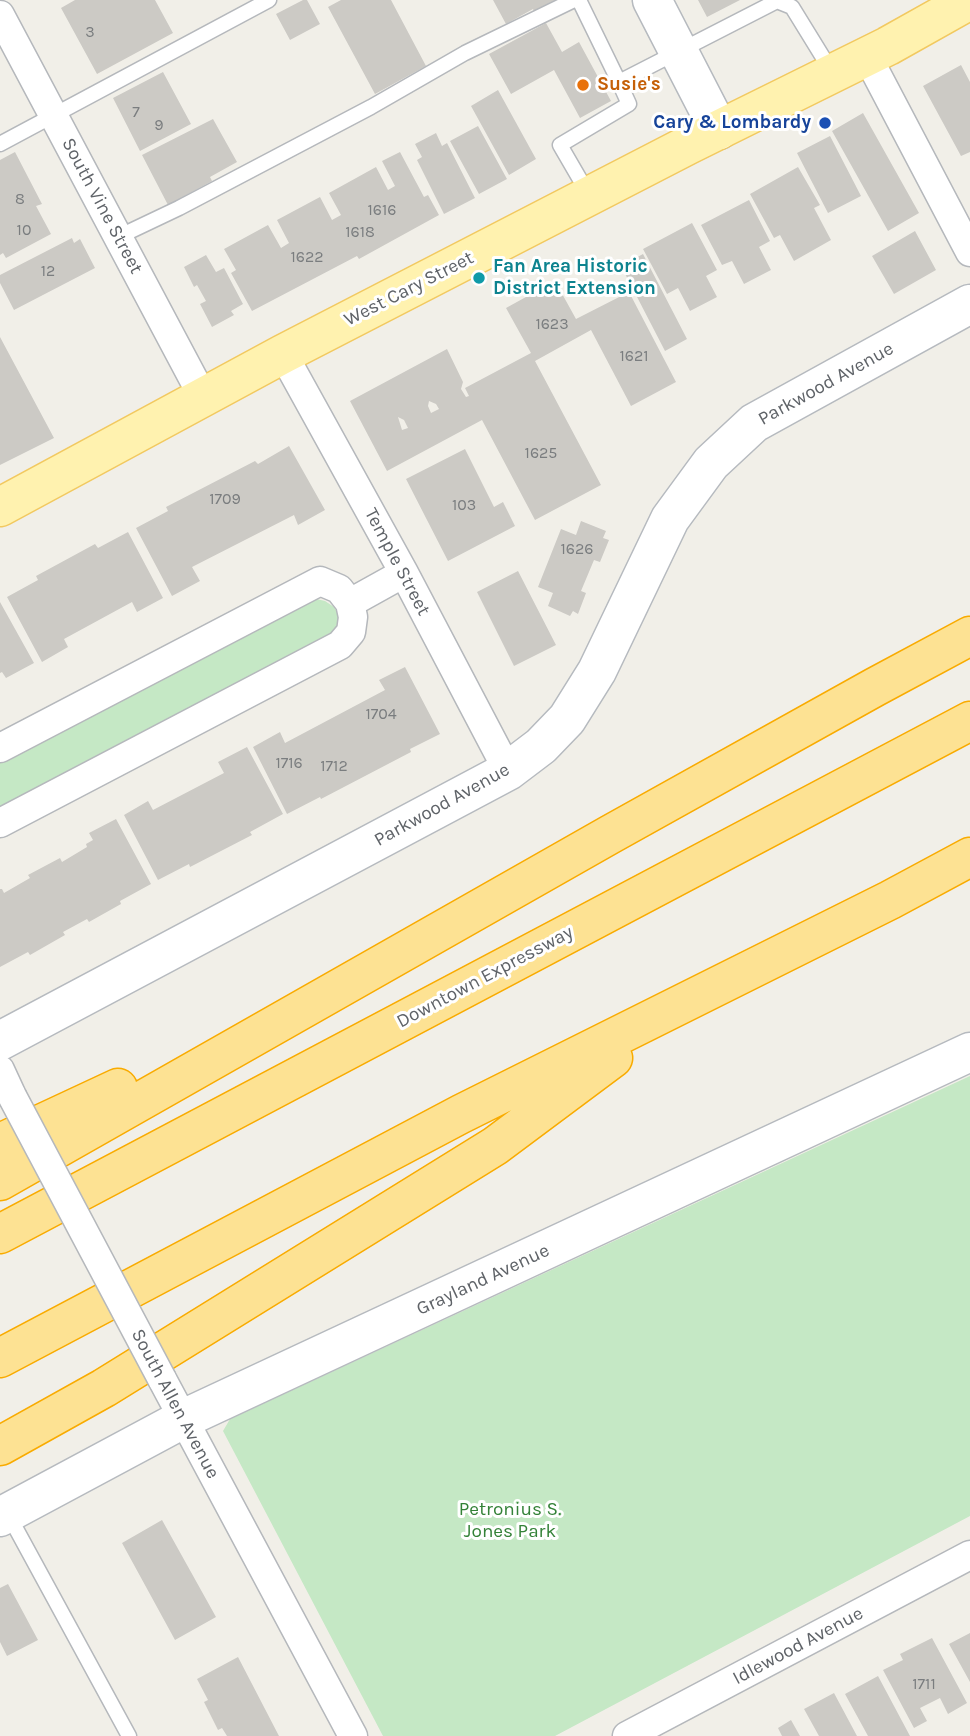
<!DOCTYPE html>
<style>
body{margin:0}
canvas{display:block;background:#f1efe8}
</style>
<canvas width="970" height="1736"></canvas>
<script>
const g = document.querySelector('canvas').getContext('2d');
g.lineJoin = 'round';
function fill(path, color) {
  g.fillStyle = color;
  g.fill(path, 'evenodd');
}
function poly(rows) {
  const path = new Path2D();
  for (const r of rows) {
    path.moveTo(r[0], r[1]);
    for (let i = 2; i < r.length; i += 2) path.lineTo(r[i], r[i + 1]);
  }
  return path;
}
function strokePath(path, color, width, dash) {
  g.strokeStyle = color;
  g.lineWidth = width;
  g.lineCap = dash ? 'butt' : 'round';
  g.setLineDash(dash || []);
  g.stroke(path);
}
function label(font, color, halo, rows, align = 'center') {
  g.font = font + ' Karla,sans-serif';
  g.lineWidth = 6;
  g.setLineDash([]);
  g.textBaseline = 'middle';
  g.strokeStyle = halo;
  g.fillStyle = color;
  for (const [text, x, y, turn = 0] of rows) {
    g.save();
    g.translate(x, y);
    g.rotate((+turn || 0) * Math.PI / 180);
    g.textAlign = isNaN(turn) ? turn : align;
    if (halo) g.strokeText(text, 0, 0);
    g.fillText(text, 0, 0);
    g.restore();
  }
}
const green = poly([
 [312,598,325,601,334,607,340,617,337,628,329,638,0,812,0,763,299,602],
 [970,1076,970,1516,555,1736,383,1736,223,1431,230,1419]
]);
const building = poly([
 [75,0,155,0,173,33,97,74,61,8],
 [303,0,307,0,320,24,290,40,276,14],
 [341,0,391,0,426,66,375,94,328,7],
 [493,0,560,0,535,14,533,9,506,24],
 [698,0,740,0,707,17],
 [546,23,562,52,579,42,611,101,580,118,554,70,511,94,489,54],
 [961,65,970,82,970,152,961,156,923,86],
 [163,72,191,124,140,151,113,98],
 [498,90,536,159,509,175,471,106],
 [863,113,919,213,888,231,832,131],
 [213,119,237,162,210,177,212,181,168,205,142,155],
 [478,126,507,179,479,194,450,141],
 [436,133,442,146,447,143,475,198,444,214,417,160,422,157,415,144],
 [830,136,861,196,828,213,797,153],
 [15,152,42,204,36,206,51,234,6,258,3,253,0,255,0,160],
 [400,152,424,197,428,195,439,215,359,259,357,256,252,311,231,273,236,270,224,249,268,225,281,248,289,243,277,220,320,197,332,220,341,215,329,193,376,167,388,190,395,186,382,161],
 [798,167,820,205,814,208,831,240,794,261,780,235,774,238,750,194],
 [749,200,770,241,759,247,771,270,744,284,732,261,722,265,701,225],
 [692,223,717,270,706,276,717,297,690,311,678,288,667,294,643,249],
 [915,231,936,270,894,294,872,256],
 [72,238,74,243,80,239,95,268,14,310,0,283,0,275],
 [643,254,687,339,665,351,621,266],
 [206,255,216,272,224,268,243,304,231,311,234,315,212,327,200,304,206,301,197,285,194,287,184,267],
 [555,281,576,319,629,292,676,382,631,406,591,330,535,361,601,485,535,520,482,420,387,471,350,401,447,349,463,382,461,389,466,397,469,396,465,388,531,353,506,308],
 [429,401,436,404,439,409,431,413,428,406],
 [398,417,404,420,408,428,402,430],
 [0,337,54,438,0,465],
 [289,446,325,510,298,525,294,515,192,567,200,581,172,596,136,528,168,511,166,507,255,461,258,464],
 [465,449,494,507,503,502,515,526,448,561,406,479],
 [581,521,606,531,603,538,609,540,600,562,594,560,581,591,586,593,578,614,573,611,570,616,548,606,553,593,538,587,561,529,576,535],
 [128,532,163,598,137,612,132,602,64,639,68,647,42,662,7,597,38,580,36,576,95,544,98,548],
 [518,571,556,645,514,666,477,592],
 [0,602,34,663,6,678,2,672,0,673],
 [405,667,440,734,410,749,411,752,321,799,320,797,287,814,253,747,280,732,285,743,385,690,379,680],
 [247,747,283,814,250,832,252,835,190,867,189,864,158,880,124,815,148,801,153,810,224,773,218,762],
 [116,819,151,884,120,901,121,904,89,922,87,919,63,932,65,935,30,955,28,952,0,967,0,889,2,889,4,893,30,878,28,875,60,858,62,862,87,847,86,844,93,840,89,833],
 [162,1520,216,1617,175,1640,122,1543],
 [8,1584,38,1640,7,1656,0,1642,0,1588],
 [970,1633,970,1682,949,1644],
 [932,1638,967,1703,948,1714,940,1698,920,1708,927,1721,914,1728,883,1670,903,1660,900,1654],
 [238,1657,279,1736,227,1736,222,1728,218,1730,204,1702,208,1700,197,1679],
 [878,1676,910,1736,868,1736,845,1694],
 [834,1693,857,1736,819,1736,804,1709],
 [791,1720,800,1736,782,1736,778,1728]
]);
const lane = poly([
 [579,0,619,82,777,1,792,7,832,72],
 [0,144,269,0],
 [589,195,560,145,629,104,619,82],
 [118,237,179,208,371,107,465,53,574,0],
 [8,1514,129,1736]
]);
const street = poly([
 [0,15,203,397],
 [867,56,970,252],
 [283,354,404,573,508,771],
 [350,603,404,573],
 [0,748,320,581,339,589,350,603,353,617,351,632,340,645,0,823],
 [0,1070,12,1096],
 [162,1379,353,1736],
 [627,1736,970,1555]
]);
const secondary = poly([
 [652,0,719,130],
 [0,1041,508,771,541,746,567,719,597,671,670,519,711,463,754,423,970,304],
 [0,1517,183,1419,970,1052]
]);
const primary = poly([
 [0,507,283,354,688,145,888,46,970,0]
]);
const highway = poly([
 [0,1143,118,1088],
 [0,1181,611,834,875,687,970,636],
 [0,1234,970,721],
 [0,1358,461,1114,890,900,970,857],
 [0,1446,104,1388,495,1146,613,1058]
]);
const streetBridge = poly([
 [12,1096,162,1379]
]);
const markers = [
 [583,85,7,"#e8710a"],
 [825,123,7,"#1a4fb4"],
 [479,278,7,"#0f9aa8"]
];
const numberNames = [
 ["3",90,32],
 ["7",136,112],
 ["9",159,125],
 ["8",20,199],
 ["1616",382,210],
 ["10",24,230],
 ["1618",360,232],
 ["1622",307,257],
 ["12",48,271],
 ["1623",552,324],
 ["1621",634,356],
 ["1625",541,453],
 ["1709",225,499],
 ["103",464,505],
 ["1626",577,549],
 ["1704",381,714],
 ["1716",289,763],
 ["1712",334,766],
 ["1711",924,1684]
];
const foodNames = [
 ["Susie's",597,85]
];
const transitNames = [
 ["Cary & Lombardy",811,123]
];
const streetNames = [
 ["South Vine Street",102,206,62],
 ["West Cary Street",409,289,-27],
 ["Parkwood Avenue",826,384,-29],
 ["Temple Street",397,562,62],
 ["Parkwood Avenue",442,805,-29],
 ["Downtown Expressway",485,977,-28],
 ["Grayland Avenue",483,1280,-25],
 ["South Allen Avenue",175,1404,62],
 ["Idlewood Avenue",798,1646,-28]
];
const cultureNames = [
 ["Fan Area Historic",493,267],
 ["District Extension",493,289]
];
const parkNames = [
 ["Petronius S.",510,1510],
 ["Jones Park",510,1532]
];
fill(green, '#c5e8c5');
fill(building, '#cccac5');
strokePath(lane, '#b5b8bc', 17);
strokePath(street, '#b5b8bc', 31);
strokePath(secondary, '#b6babf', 41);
strokePath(primary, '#f2c960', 41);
strokePath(highway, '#f9ab00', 41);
strokePath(lane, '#fff', 14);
strokePath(street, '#fff', 28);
strokePath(secondary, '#fff', 38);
strokePath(primary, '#fff2af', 38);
strokePath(highway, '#fde293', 38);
strokePath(streetBridge, '#b5b8bc', 31, []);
strokePath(streetBridge, '#fff', 28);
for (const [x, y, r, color] of markers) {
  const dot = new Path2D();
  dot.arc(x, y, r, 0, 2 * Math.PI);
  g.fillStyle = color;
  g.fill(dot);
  strokePath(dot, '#fff', 2.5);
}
label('16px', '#7a7d7f', null, numberNames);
label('bold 19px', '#c56008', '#fff', foodNames, 'left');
label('bold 19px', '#164399', '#fff', transitNames, 'right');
label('19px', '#5f6368', '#fff', streetNames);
label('bold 19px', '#0d838f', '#fff', cultureNames, 'left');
label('19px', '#348238', '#fff', parkNames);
</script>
